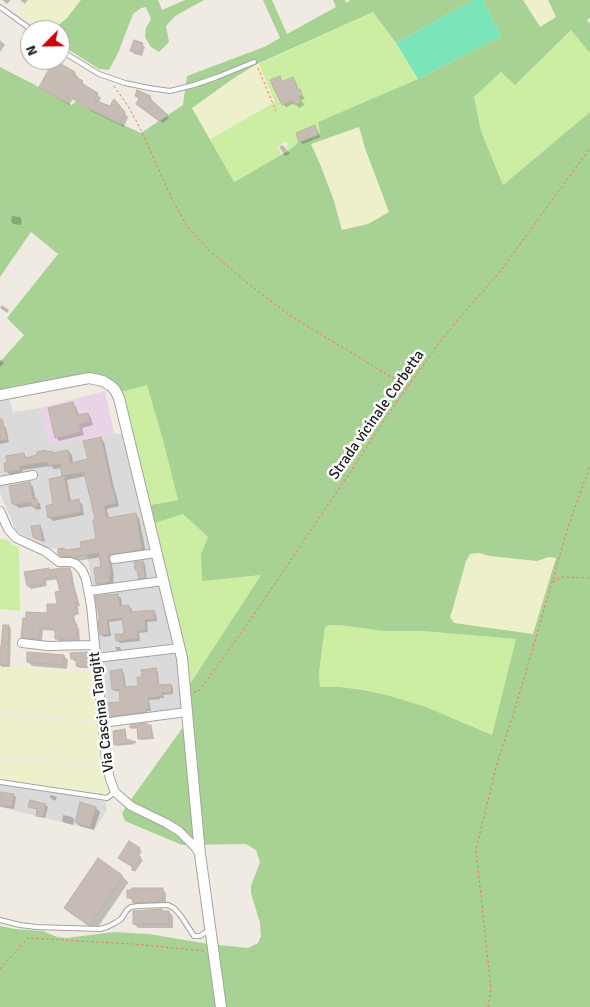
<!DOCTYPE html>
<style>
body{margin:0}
#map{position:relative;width:590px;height:1007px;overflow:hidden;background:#efebe2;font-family:Signika,sans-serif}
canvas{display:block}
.north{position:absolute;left:20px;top:20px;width:50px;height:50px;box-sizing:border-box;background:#fff;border:1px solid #a5a5a5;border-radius:50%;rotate:247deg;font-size:14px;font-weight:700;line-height:20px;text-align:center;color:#1d1d1d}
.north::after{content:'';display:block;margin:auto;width:18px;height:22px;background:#cb0007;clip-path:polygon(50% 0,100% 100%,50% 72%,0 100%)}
</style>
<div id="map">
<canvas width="590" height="1007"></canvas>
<div class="north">N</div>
</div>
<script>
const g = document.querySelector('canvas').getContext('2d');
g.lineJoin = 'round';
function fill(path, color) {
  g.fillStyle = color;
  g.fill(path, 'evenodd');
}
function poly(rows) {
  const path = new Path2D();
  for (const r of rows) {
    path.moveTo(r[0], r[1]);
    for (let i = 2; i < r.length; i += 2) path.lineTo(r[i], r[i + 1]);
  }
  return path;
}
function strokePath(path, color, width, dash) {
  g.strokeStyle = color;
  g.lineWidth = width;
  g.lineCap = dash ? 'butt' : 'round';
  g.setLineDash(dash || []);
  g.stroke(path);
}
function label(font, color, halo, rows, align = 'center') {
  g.font = font + ' Signika,sans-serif';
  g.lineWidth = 5;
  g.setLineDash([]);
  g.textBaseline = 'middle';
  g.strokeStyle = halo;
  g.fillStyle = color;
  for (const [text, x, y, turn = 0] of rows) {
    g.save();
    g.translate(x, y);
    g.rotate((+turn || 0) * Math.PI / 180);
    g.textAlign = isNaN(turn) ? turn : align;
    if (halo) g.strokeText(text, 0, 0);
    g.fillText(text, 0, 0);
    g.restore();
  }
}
const residential = poly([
 [9,398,13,412,40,408,48,443,67,442,114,433,122,435,159,579,93,586,87,555,59,560,57,549,48,548,16,531,0,493,0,400],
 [158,585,161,586,173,644,172,646,99,655,92,593],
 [177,653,183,707,179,711,106,720,101,660],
 [0,783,105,801,107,810,94,830,0,807]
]);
const industrial = poly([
 [105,391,114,433,67,442,47,443,40,408]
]);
const farmland = poly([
 [25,0,81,0,67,18,52,30,40,30,16,12],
 [523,0,548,0,556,17,540,28],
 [259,64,275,102,209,140,191,108,234,78],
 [359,127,366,151,389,213,368,224,342,230,334,201,320,164,311,144],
 [479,553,490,556,537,561,549,557,556,558,533,635,454,623,450,617,453,608,466,560,470,554],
 [0,665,93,673,99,721,0,712],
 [0,715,99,722,102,764,0,758],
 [0,760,103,766,109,792,107,795,105,796,0,779]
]);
const grass = poly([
 [373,12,396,43,418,79,318,122,321,133,299,142,288,151,286,146,288,144,286,141,277,147,282,155,233,182,209,140,275,102,259,64],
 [571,29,590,53,590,112,503,185,481,131,474,97,501,72,515,85],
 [147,384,163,440,178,500,151,505,121,392],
 [183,514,208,537,201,554,203,580,261,575,190,684,168,577,155,523],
 [0,539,8,540,12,545,19,547,20,611,0,609],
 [329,625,339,625,384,631,422,631,517,639,492,735,426,707,387,695,363,690,340,687,320,687,319,674,323,637,325,627]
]);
const forest = poly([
 [81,0,158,0,162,10,185,0,204,0,175,16,166,26,169,42,159,52,151,47,145,37,146,28,151,19,146,7,141,8,133,14,118,53,109,70,99,69,60,44,60,30,52,30,67,18],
 [263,0,272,0,287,34,336,7,333,0,345,0,346,3,351,0,473,0,396,43,373,12,255,65,234,78,192,108,234,182,288,151,299,142,320,133,318,122,418,79,501,36,483,0,523,0,540,27,556,17,548,0,590,0,590,18,587,20,590,24,590,53,571,30,515,85,501,72,474,97,481,131,503,185,590,112,590,1007,0,1007,0,926,15,929,43,931,57,937,66,938,114,932,149,934,209,944,248,948,258,943,261,936,260,923,251,893,251,886,260,862,256,850,246,844,182,845,125,821,122,813,127,805,191,716,190,684,261,575,202,581,201,554,208,537,183,514,155,523,151,505,178,500,163,440,147,385,121,392,104,379,0,393,0,362,24,335,7,318,58,254,31,232,0,277,0,67,39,87,65,102,72,105,76,101,88,109,141,133,183,105,187,76,264,47,280,38],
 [359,127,366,151,389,212,368,224,342,230,334,201,320,164,311,144],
 [479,553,490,556,537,561,549,557,556,558,533,634,454,623,450,617,453,608,466,561,470,554],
 [329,625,339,625,384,631,422,631,516,639,492,735,426,707,387,695,363,690,340,687,320,687,319,674,322,648,325,627]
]);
const pitch = poly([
 [473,0,483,0,501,36,418,79,396,43]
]);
const shadow = poly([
 [2,0,11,0,7,4],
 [20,0,28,0,25,4],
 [0,40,5,45,0,52],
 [142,45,145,47,142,56,134,54,132,51],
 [55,61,75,73,78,77,77,79,82,82,86,86,85,87,97,94,101,98,98,103,111,108,117,104,128,117,124,127,93,112,73,99,69,105,44,90,40,86],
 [279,77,284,83,292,79,296,82,299,91,305,99,301,100,304,105,299,108,295,103,286,107,283,104],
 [136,96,150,97,152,99,151,101,169,118,163,123,140,106,140,99],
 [314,127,317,129,320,137,303,144,300,141],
 [283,145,290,154,285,156,279,147],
 [12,216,20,217,22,220,21,225,13,224,11,221],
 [2,305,9,310,7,313,0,308],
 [0,359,4,363,0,367],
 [72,403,76,407,79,416,88,414,91,418,93,425,82,428,84,435,59,441,56,437],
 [3,425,6,428,9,442,0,444,0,426],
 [100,438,104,442,115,492,116,493,119,506,107,509,109,519,136,515,139,518,146,553,111,558,114,578,113,578,114,586,101,588,97,584,102,568,101,557,78,561,66,560,60,554,66,551,83,549,98,540,96,520,86,476,67,480,71,502,78,501,82,504,84,515,53,521,49,517,55,505,50,480,65,477,63,476,62,468,54,469,51,466,22,470,23,473,10,475,6,471,24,455,28,459,48,453,52,452,53,454,68,451,72,455,73,464,89,460],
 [30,483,33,487,36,500,40,504,41,509,37,510,32,506,19,508,13,503],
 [39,526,42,529,45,542,37,539,34,537],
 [142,562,145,564,147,580,142,581,140,578],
 [48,569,50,571,69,569,72,572,74,585,80,606,78,606,79,614,74,616,77,627,79,629,80,641,60,642,57,639,56,631,43,630,42,642,25,640,22,637,27,620,48,615,59,605,62,592,59,579,46,581,47,586,31,589,28,586],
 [118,596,121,598,122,607,129,607,132,609,132,613,153,611,156,614,157,621,147,622,148,632,139,633,140,641,120,643,117,640,125,635,124,620,109,622,111,636,104,637,101,634,100,622],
 [9,626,11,629,10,667,2,667,0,665,0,655],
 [115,647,120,647,121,650,117,650],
 [87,654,89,656,89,668,79,668,77,666,77,661,74,661,72,659],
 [64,656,68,660,67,669,32,666,28,662],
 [156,670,158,672,159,686,171,685,173,687,173,694,163,695,164,698,160,698,160,699,149,700,151,711,147,711,147,713,111,718,109,716,122,703,120,691,115,691,113,689,122,671,124,673,126,688,139,687,143,678],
 [147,724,152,728,154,739,141,740,139,738,138,728,133,729,131,727],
 [124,731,126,733,127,741,136,744,117,746,115,744],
 [0,793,13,795,16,797,14,809,2,807,0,806],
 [51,795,57,797,55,801,49,797],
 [46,805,48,807,45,818,39,817,38,815,39,810,31,808,29,807],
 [96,808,100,812,94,830,80,826,74,820,73,825,65,823,62,821,63,815,72,817,76,822],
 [130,843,142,851,138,857,143,860,135,872,133,870,133,868,122,860],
 [122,876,128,882,128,883,96,930,71,914,66,908],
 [162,889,166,893,166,905,138,906,129,897],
 [162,910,164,912,169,912,173,916,173,928,138,928,134,924]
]);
const building = poly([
 [134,40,143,43,140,54,130,51,134,40],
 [54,60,75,72,73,75,83,81,81,83,98,93,94,100,110,106,114,99,125,112,120,124,88,108,68,96,65,102,39,87,54,60],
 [280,76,282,82,293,77,298,90,300,89,302,95,299,97,301,102,295,105,292,100,282,105,270,80,280,76],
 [137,90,151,96,149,98,168,115,159,121,136,104,139,98,135,96,137,90],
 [315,125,318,135,299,142,296,133,315,125],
 [73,402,77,415,88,413,90,422,79,424,81,432,55,438,48,408,73,402],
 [0,419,2,419,7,439,0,441,0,419],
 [101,437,112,488,113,488,116,503,104,506,107,518,136,513,142,549,108,555,111,575,109,575,110,582,96,584,94,568,101,567,99,553,74,557,61,556,58,554,58,549,64,548,65,550,81,548,80,542,96,539,93,520,95,519,84,472,62,476,60,464,49,466,48,462,19,466,20,470,5,472,4,463,7,463,6,456,24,453,25,458,37,455,37,452,46,450,47,452,52,451,52,453,68,450,70,463,88,459,83,441,101,437],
 [64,476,69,501,79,499,81,512,48,518,46,506,53,504,49,479,64,476],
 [30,482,33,499,37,499,38,506,32,507,31,502,14,505,13,503,12,504,9,486,30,482],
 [40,525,43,541,33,537,31,526,40,525],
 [143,561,145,578,139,579,137,570,135,570,134,562,143,561],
 [49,568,49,570,61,568,70,568,72,580,78,603,75,603,76,610,72,613,75,624,77,624,77,638,55,639,55,629,40,627,39,639,21,638,23,618,26,618,26,612,47,613,47,604,57,604,55,592,60,591,56,576,43,579,44,584,27,586,24,572,49,568],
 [118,594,120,606,129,605,130,612,154,610,155,619,145,620,146,630,137,631,138,638,116,641,115,634,124,634,122,618,107,620,109,634,100,635,98,620,100,620,95,596,118,594],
 [3,625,9,625,8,665,0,665,0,647,1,647,3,625],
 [27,652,64,655,64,665,27,662,27,652],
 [87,652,88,666,76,666,76,659,71,659,70,653,87,652],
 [156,668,158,685,171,684,172,692,162,693,162,696,158,696,158,697,148,698,149,709,146,709,146,712,108,717,106,703,120,702,119,689,112,690,110,671,122,669,124,687,138,686,137,677,142,677,141,670,156,668],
 [147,723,147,725,151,725,152,737,138,739,137,727,130,728,130,725,147,723],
 [125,729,126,739,136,742,114,745,113,731,125,729],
 [0,792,14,794,12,807,0,806,0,792],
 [30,800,46,804,43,817,36,816,37,809,28,807,30,800],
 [80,802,96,807,90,827,75,822,80,802],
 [129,841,140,848,137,854,141,857,132,871,132,863,129,865,118,858,129,841],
 [98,858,122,875,122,877,90,925,88,925,64,908,98,858],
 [132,888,163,888,162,901,133,903,132,898,127,898,127,890,132,890,132,888],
 [162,909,162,911,169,911,169,924,133,924,133,911,162,909]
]);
const path = poly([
 [258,68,276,111],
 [114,86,128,106,141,130,172,199,188,228,212,253,246,282,289,315,408,387],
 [553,582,561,577,590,578],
 [194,692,199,691,249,622,361,456,389,413,439,343,462,315,499,273,590,148],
 [0,969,28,938,133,944,205,951],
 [488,1007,491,989,476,850,496,767,518,699,569,524,590,466]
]);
const service = poly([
 [0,7,32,30],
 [60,50,99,74,125,83,149,88,170,91,194,85,217,77,254,62],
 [0,782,107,798,115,792],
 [0,920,20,925,36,927,100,929,107,927,115,923,121,919,127,910,131,907,138,906,168,905,174,908,181,916,194,936,200,936,209,930]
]);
const minor = poly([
 [0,481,33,475],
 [0,511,8,529,16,538,46,552,59,562,70,562,76,564,82,570,86,579,91,605,106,759,110,779,115,792,131,806,166,823,179,831,195,847,199,853],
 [114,559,156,553],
 [89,591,163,581],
 [22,643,48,646,94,645],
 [96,658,180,648],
 [102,723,187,712]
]);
const tertiary = poly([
 [0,395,89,378,103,381,111,386,115,390,119,398,182,658,200,854,221,1007]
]);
const streetNames = [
 ["Strada vicinale Corbetta",377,415,-55],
 ["Via Cascina Tangitt",102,712,-97]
];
fill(residential, '#dbdada');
fill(industrial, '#e9d3e6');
fill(farmland, '#eef0cc');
fill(grass, '#cbeea3');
fill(forest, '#a8d293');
fill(pitch, '#79e5b8');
fill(shadow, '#0003');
fill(building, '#c7bcb5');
strokePath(building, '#c2b0a3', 1);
strokePath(service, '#a4a4a4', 6);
strokePath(minor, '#a4a4a4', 10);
strokePath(tertiary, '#a4a4a4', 12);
strokePath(path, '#ff6e64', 1, [2.5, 2.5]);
strokePath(service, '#fff', 4);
strokePath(minor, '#fff', 8);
strokePath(tertiary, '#fff', 10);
label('15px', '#1d1d1d', '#fff', streetNames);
</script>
